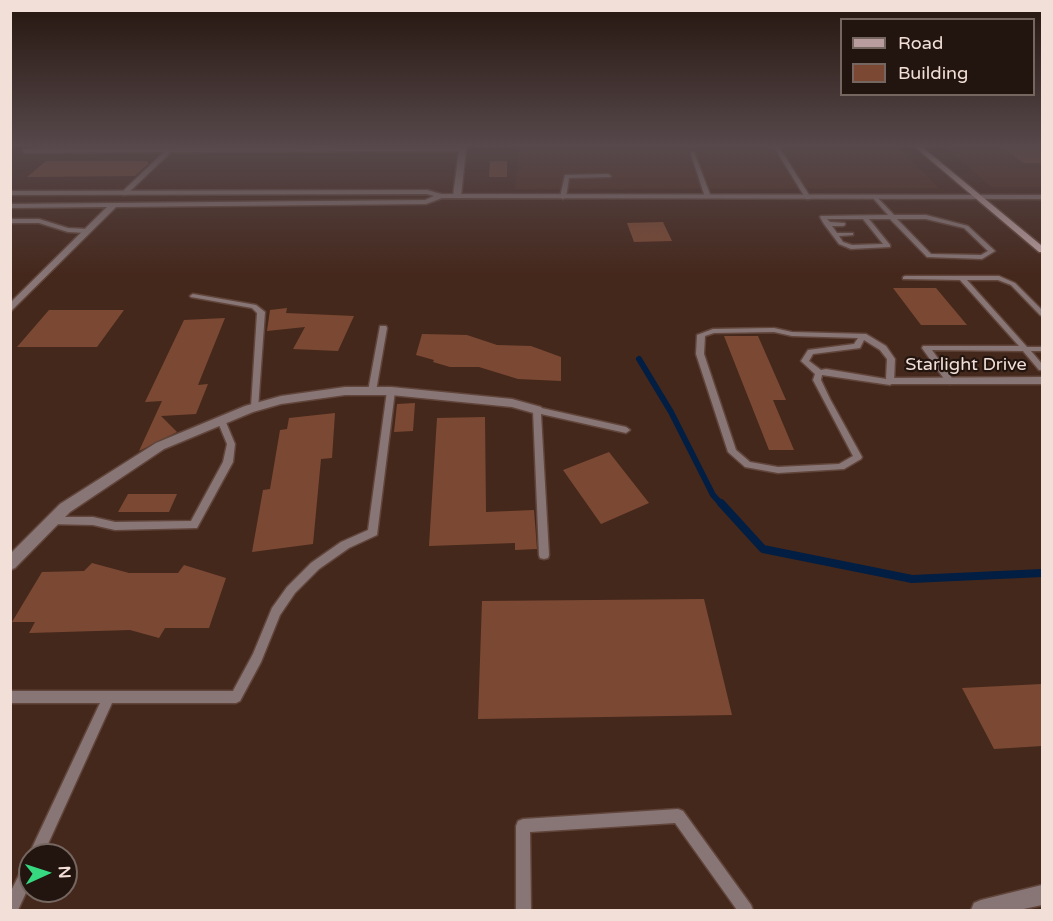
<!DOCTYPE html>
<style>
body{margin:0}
#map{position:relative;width:1053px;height:921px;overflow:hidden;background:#45281c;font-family:"Varela Round",sans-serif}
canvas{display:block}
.frame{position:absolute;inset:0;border:12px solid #f2dfd7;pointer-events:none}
.legend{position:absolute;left:840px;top:18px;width:195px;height:78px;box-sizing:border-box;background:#221510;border:2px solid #756660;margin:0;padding:8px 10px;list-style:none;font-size:18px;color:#f2dfd7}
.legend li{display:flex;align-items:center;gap:12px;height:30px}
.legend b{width:30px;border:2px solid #756660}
.north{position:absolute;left:18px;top:843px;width:60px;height:60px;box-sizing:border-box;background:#221510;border:2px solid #756660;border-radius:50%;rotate:87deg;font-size:16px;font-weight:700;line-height:24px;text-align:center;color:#f2dfd7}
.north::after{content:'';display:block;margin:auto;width:21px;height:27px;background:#36d880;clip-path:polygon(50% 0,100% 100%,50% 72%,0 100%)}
</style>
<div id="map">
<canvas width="1053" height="921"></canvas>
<div class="frame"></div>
<ul class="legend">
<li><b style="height:8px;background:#b99d9e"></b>Road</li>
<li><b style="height:16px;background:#7b4933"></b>Building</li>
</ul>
<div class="north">N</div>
</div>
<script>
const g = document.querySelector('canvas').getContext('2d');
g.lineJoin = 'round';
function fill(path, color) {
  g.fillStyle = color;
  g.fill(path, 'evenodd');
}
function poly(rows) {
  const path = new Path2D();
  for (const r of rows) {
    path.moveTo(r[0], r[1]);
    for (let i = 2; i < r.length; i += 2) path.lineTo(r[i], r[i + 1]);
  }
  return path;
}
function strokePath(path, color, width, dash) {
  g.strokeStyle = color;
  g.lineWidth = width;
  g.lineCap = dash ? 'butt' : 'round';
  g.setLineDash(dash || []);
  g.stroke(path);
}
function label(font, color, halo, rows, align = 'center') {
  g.font = font + ' "Varela Round",sans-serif';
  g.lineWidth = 4.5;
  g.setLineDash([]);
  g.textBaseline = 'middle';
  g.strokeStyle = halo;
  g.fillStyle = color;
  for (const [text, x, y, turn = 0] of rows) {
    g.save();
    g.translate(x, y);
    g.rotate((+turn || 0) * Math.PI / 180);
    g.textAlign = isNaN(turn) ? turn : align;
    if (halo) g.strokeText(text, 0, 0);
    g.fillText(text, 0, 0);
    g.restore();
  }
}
const built = poly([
 [519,147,898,147,939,188,515,189],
 [945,147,1042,147,1042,187,991,187]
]);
const streamFar1 = poly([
 [639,359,671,412,713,495,722,505]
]);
const stream = poly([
 [721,503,763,549,912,579,1042,573]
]);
const building = poly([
 [1002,147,1042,147,1042,163,1023,163],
 [46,161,148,161,148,164,135,176,27,177],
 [490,161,507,161,507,177,489,177],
 [663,222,672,241,634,242,627,223],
 [893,288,936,288,967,325,921,325],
 [287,308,286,313,354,316,338,351,293,349,305,327,267,331,270,310],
 [49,310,124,310,97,347,17,347],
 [225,318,198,385,208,384,196,414,161,416,177,432,139,451,162,401,145,402,184,320],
 [422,334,467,335,497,345,531,346,561,357,561,381,518,379,479,367,450,367,433,362,434,360,416,355],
 [724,336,758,336,786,400,773,400,794,450,769,450],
 [415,403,413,431,394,432,397,404],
 [335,413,332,458,321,459,313,544,252,552,263,490,270,489,280,430,287,429,289,418],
 [485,417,486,512,534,510,537,549,515,550,515,543,429,546,437,418],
 [609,452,649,503,601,524,563,470],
 [128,494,177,494,169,512,118,512],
 [92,563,129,573,178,573,184,565,226,578,209,628,165,628,159,638,130,630,29,633,35,622,12,622,42,572,84,571],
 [704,599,732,715,478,719,482,601],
 [1042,684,1042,746,994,749,962,688]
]);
const service = poly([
 [774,147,779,147,811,198,810,199,806,199,774,147],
 [690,151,694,152,711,197,710,198,705,197,690,151],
 [608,174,611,176,610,177,569,178,566,197,563,199,560,197,565,175,608,174],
 [876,196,894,215,926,215,968,226,995,251,982,259,927,257,890,219,869,219,890,245,890,247,851,249,839,244,824,224,820,217,821,216,888,215,873,198,876,196],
 [827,219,863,219,883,244,852,245,843,242,839,236,853,235,853,233,837,233,832,226,843,226,845,225,845,223,830,222,827,219],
 [897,219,926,219,964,228,988,251,981,255,931,254,897,219],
 [10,219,39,219,68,228,87,229,90,231,87,233,68,232,39,223,10,223,10,219],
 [905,276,999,276,1015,283,1042,310,1042,316,1040,315,1011,285,998,280,967,280,1027,347,1042,347,1042,351,1031,351,1042,364,1042,370,1039,370,1023,351,932,350,954,381,950,384,947,383,922,348,923,346,1019,346,960,280,903,279,903,277,905,276],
 [193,294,256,305,265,312,258,409,255,410,251,407,257,313,252,308,191,297,190,296,193,294],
 [380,326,386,326,387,328,376,391,372,394,368,391,380,326],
 [774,328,792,332,866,334,886,346,895,359,894,382,890,385,822,375,821,380,830,399,862,457,861,459,844,469,778,473,745,467,728,452,696,354,697,335,713,329,774,328],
 [774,332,792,336,858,338,854,344,808,350,801,361,815,374,813,380,853,456,839,464,778,467,750,462,736,450,704,354,705,336,714,333,774,332],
 [864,340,880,350,887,359,886,379,826,369,821,370,809,361,813,354,860,348,864,340],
 [391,388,395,391,377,535,349,548,319,569,295,593,280,615,261,662,240,701,236,703,112,703,43,855,30,855,30,858,29,855,31,850,100,703,10,703,10,691,233,691,253,654,272,608,287,587,311,563,341,542,368,530,387,391,391,388],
 [537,407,626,427,630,430,626,433,541,414,549,555,548,558,544,559,540,558,539,555,533,410,537,407],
 [221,417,225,420,235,444,233,462,197,528,115,530,93,525,48,524,46,521,48,518,51,517,93,517,115,522,191,521,223,462,227,444,217,420,221,417],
 [678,809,683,811,751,905,753,910,737,910,675,823,530,832,531,910,516,910,516,826,518,821,523,819,678,809],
 [30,861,30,884,18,910,10,910,10,893,25,863,30,861]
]);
const minor = poly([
 [169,147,466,147,466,149,461,196,457,198,453,196,459,151,171,152,126,195,123,195,123,191,164,152,25,153,22,151,25,149,169,147],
 [890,378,1042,377,1042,384,886,384,885,382,890,378],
 [345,387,391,387,512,399,541,407,543,410,537,414,512,407,391,395,345,395,281,404,253,412,164,449,70,512,15,568,10,570,10,554,60,504,156,443,245,406,281,396,345,387],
 [1042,885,1042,905,1019,910,971,910,974,903,981,900,1042,885]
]);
const tertiary = poly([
 [427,190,441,194,1042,195,1042,199,442,198,426,204,116,207,10,312,10,303,107,207,10,208,10,204,425,200,434,196,427,194,10,195,10,191,427,190]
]);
const secondary = poly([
 [915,147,922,147,1042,246,1042,252,1039,252,915,147]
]);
const streetNames = [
 ["Starlight Drive",966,365]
];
fill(built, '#502c1d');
strokePath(streamFar1, '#031e43', 6);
strokePath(stream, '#031e43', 8);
fill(building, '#7b4933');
strokePath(service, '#61453a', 3);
strokePath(minor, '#61453a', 3);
strokePath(tertiary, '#61453a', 3);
strokePath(secondary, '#61453a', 3);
fill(service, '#887677');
fill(minor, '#887677');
fill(tertiary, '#887677');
fill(secondary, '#b99d9e');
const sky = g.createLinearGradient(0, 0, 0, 276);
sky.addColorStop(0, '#26160f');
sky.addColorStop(0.53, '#56484b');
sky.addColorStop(1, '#56484b00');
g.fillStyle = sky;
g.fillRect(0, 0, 1053, 276);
label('18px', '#f2dfd7', '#221510', streetNames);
</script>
